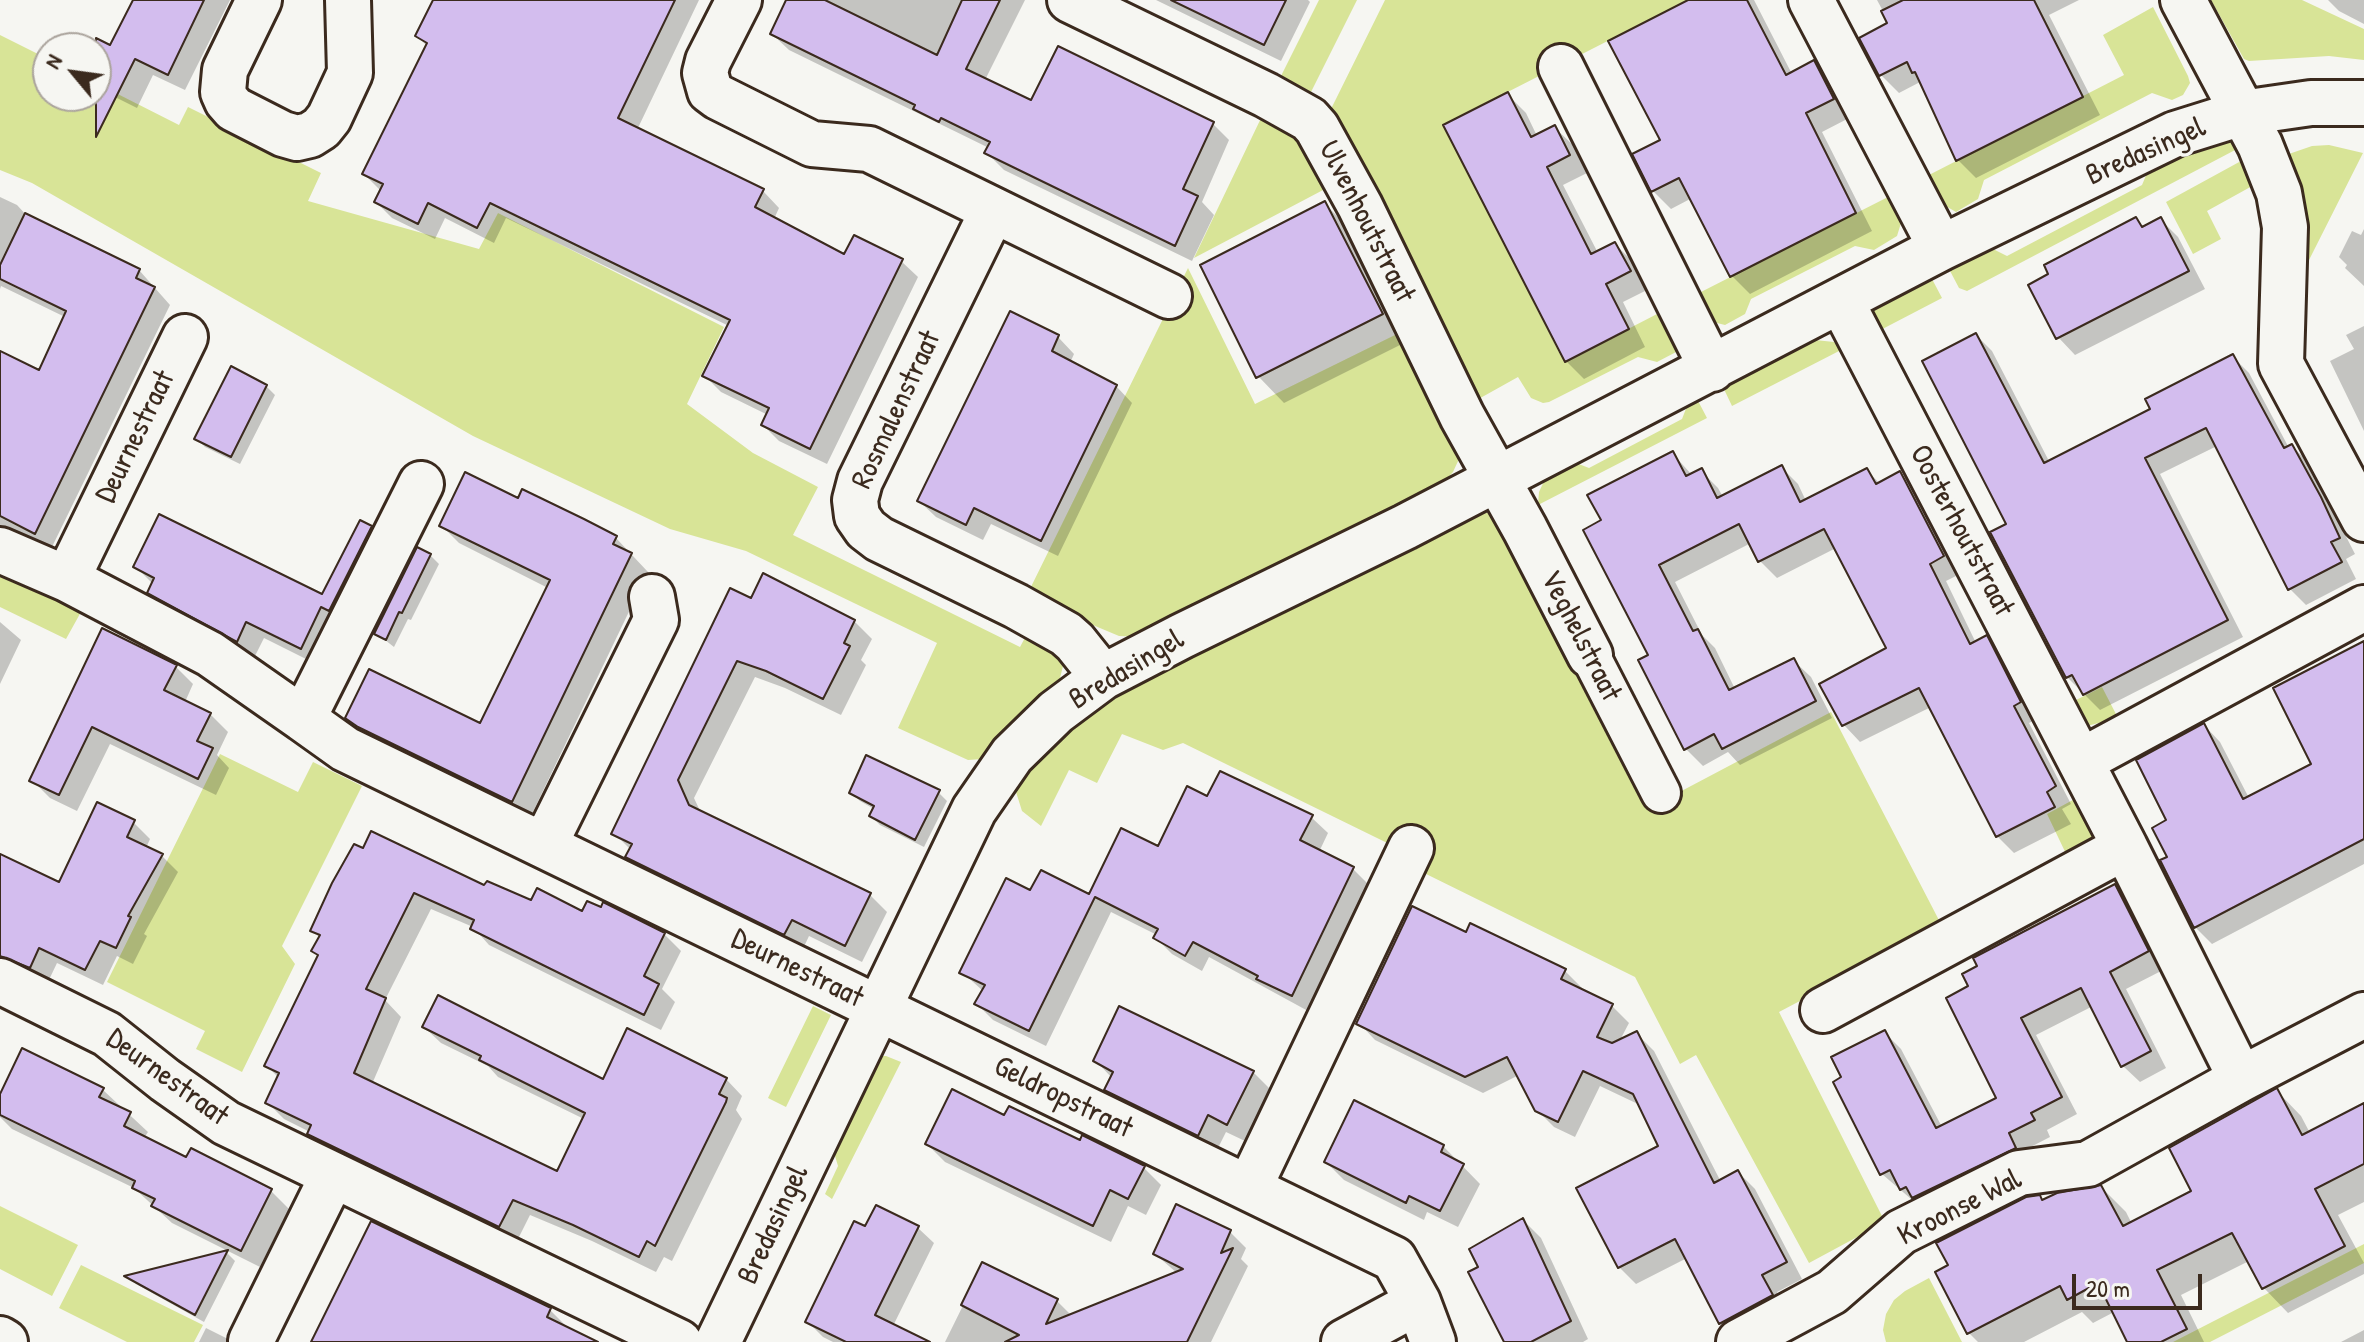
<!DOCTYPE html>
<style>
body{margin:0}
#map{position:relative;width:2364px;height:1342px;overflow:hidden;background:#f6f6f2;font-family:"Patrick Hand",sans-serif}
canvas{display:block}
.north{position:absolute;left:32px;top:32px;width:80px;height:80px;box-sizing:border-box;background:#f6f6f2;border:2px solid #aba49d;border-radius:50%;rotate:299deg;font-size:22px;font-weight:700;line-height:32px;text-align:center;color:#3b2a1e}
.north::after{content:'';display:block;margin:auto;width:28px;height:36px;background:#3b2a1e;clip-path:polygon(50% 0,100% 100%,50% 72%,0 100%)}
.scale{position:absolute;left:2072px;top:1274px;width:130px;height:36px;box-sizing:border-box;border:4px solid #3b2a1e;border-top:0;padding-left:10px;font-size:24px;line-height:28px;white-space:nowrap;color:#3b2a1e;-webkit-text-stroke:6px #f6f6f2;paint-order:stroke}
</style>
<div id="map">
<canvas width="2364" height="1342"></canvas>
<div class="north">N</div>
<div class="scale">20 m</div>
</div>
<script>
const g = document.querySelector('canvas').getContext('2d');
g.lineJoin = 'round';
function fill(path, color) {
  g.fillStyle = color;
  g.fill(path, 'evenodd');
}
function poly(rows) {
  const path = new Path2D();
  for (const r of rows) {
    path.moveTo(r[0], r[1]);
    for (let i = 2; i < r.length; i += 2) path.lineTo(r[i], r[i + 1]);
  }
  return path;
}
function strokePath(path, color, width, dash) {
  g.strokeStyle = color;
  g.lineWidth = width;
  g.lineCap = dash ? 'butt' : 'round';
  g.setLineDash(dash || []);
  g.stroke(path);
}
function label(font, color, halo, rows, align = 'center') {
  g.font = font + ' "Patrick Hand",sans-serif';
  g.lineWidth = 7;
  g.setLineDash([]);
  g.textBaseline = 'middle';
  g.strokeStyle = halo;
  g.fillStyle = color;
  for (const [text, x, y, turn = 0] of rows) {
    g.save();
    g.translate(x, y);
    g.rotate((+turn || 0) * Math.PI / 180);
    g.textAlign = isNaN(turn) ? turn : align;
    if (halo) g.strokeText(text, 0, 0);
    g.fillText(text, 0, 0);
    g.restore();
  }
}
const green = poly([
 [1319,0,1357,0,1311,92,1281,76],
 [1385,0,1688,0,1443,125,1564,362,1659,313,1678,351,1657,362,1638,357,1549,402,1543,403,1531,398,1518,377,1475,401,1330,111],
 [2211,0,2302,0,2364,29,2364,60,2329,56,2249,61,2244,59],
 [2153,7,2188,76,2190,83,2183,95,2172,100,2152,93,1984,180,1978,199,1956,212,1944,205,1927,176,2124,75,2103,35],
 [0,35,48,59,48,96,96,96,96,83,179,125,188,107,321,173,308,201,479,249,498,213,724,327,687,404,753,453,818,487,793,535,1020,647,1027,634,1054,648,1063,666,1058,686,982,759,968,760,898,728,937,643,746,551,670,529,473,436,32,183,0,170],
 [1263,114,1294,134,1305,150,1325,189,1194,258],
 [2230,140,2237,149,1967,291,1959,288,1949,269,1991,248,2007,256,2142,185,2150,166,2204,141],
 [2329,145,2363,153,2308,262,2305,260,2283,156,2312,146],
 [2241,161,2254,185,2207,211,2221,239,2193,254,2166,202],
 [1888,197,1901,223,1897,236,1874,250,1855,246,1751,299,1745,314,1725,325,1717,323,1711,318,1699,293],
 [1188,268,1255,404,1399,333,1458,451,1459,459,1453,472,1440,486,1140,637,1119,636,1026,597],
 [1932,279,1942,298,1869,336,1869,318,1874,310],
 [1815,340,1834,342,1841,350,1732,406,1722,385],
 [1696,397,1707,418,1538,505,1539,492,1545,479,1571,461,1589,468,1682,419,1689,401],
 [1478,511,1492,514,1655,805,1831,712,1942,926,1779,1012,1885,1222,1809,1263,1696,1055,1680,1064,1635,977,1420,871,1424,861,1183,743,1163,750,1122,734,1097,783,1069,770,1041,826,1022,811,1016,792,1022,776,1057,737,1121,689],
 [0,571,81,612,66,639,0,607],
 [2102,687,2117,716,2110,720,2087,726,2079,724,2062,707],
 [220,754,298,792,313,762,362,786,282,946,295,964,242,1072,196,1049,205,1031,107,982],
 [2082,795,2098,831,2095,839,2070,862,2047,814],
 [813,1006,831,1015,786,1107,768,1098],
 [879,1056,886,1056,901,1062,832,1199,825,1194,838,1166,832,1146],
 [0,1206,78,1245,52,1296,0,1269],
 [2364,1244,2364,1263,2210,1342,2173,1342],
 [81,1265,203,1325,194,1342,127,1342,59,1308],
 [1929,1278,1962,1342,1886,1342,1883,1330,1886,1314,1894,1300,1905,1291]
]);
const shadow = poly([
 [135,0,230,0,185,90,153,75,137,108,105,92,96,83,96,56,111,47],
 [435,0,699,0,637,130,763,191,779,208,774,219,845,256,901,261,918,277,827,464,779,441,763,425,768,415,721,392,704,375,729,326,506,218,494,243,445,218,435,239,392,218,376,202,381,191,364,174,427,46,417,36],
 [788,0,1025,0,985,80,1032,103,1212,123,1229,140,1202,202,1214,215,1192,261,1004,170,987,153,989,148,789,50,772,34],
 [1156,0,1308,0,1310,2,1281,61],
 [1693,0,1754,0,1792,74,1814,63,1832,81,1851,117,1822,132,1872,231,1750,294,1732,276,1692,198,1671,209,1653,191],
 [1877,0,2079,0,2049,15,2100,115,1976,178,1958,160,1922,81,1899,93,1881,75,1890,24],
 [2328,0,2364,0,2364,24,2339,11],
 [1508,95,1526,113,1537,136,1555,128,1573,145,1587,173,1563,185,1598,253,1615,244,1633,262,1647,290,1623,302,1645,347,1584,379,1566,361],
 [0,197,17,205,29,218,139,270,170,305,51,549,32,539,30,544,0,536,0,353,40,372,65,317,1,286,0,289],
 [1325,204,1351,230,1408,341,1284,403,1258,376],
 [2160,219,2178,237,2205,289,2075,355,2058,337,2136,220,2144,228],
 [2364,229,2364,286,2345,268,2347,265,2339,257,2352,231,2361,235],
 [2364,326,2364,431,2330,361,2354,349,2346,335],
 [1976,335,1992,351,2050,463,2152,410,2232,356,2249,373,2289,448,2292,446,2308,462,2355,554,2346,559,2356,579,2306,605,2290,589,2217,446,2160,474,2243,637,2100,710,2067,677,2009,525],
 [1058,337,1074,354,1070,363,1116,386,1132,403,1058,556,991,524,983,540,936,517,919,501],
 [266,386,275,395,240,464,205,447,197,439],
 [1673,454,1692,475,1701,471,1718,488,1723,497,1781,467,1798,484,1806,501,1867,470,1880,484,1900,473,1917,490,1960,574,1946,581,1976,643,1986,638,2003,654,2037,719,2029,723,2071,804,2062,809,2071,824,2014,853,1997,836,1931,707,1860,742,1844,725,1888,649,1836,548,1777,578,1760,561,1751,543,1675,582,1702,635,1715,648,1735,689,1794,661,1811,677,1832,718,1740,765,1728,752,1703,766,1686,749,1650,656,1604,521],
 [518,500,616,538,648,572,530,818,365,735,347,718,481,726,548,588,459,543,442,526],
 [371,527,388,545,318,665,264,638,254,658,166,609,149,592,153,584,135,566,323,596],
 [430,555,439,564,411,620,408,619,394,647,376,633],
 [752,600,854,621,872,639,861,660,866,665,841,715,785,688,755,677,694,798,701,813,869,894,887,912,862,962,809,936,802,951,645,875,628,857,631,850,614,833],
 [0,622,21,640,0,684],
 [103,631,176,667,193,684,185,702,210,714,228,732,217,755,229,768,216,795,110,744,77,811,50,798,32,780],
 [2364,652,2364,864,2212,944,2195,927,2170,858,2169,821,2204,725,2220,742,2249,798,2314,765],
 [938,792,947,801,924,847,880,825,871,816,874,809,860,801,851,793],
 [1208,799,1311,817,1328,833,1319,852,1352,868,1369,885,1308,1011,1209,957,1202,971,1172,954,1156,938,1157,935,1111,912,1046,1046,993,1020,977,1004,983,991,962,972,1031,893,1090,896,1159,849],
 [133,822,150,839,146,848,161,855,178,872,144,934,147,936,133,964,117,956,103,985,57,963,47,984,0,969,0,856,60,885],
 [334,884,485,888,532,903,664,934,681,951,662,989,675,1002,661,1030,489,945,473,927,431,909,385,1000,401,1017,372,1084,558,1174,584,1119,498,1077,488,1066,441,1043,424,1027,604,1082,726,1079,742,1096,736,1110,742,1119,672,1261,664,1257,656,1272,592,1241,530,1215,516,1243,326,1150,309,1134,310,1132,284,1119,267,1102,279,1078,266,1065,319,957,314,951,320,938,313,930],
 [2115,886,2132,903,2165,969,2126,989,2166,1068,2140,1082,2123,1066,2093,1006,2036,1035,2077,1114,2047,1130,2050,1137,1918,1205,1882,1174,1844,1078,1884,1032,1901,1049,1942,1127,1998,1099,1971,987],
 [1467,935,1565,971,1582,988,1580,990,1612,1006,1629,1023,1619,1042,1637,1034,1654,1051,1721,1182,1738,1172,1755,1189,1802,1279,1777,1292,1788,1313,1738,1339,1721,1322,1687,1258,1636,1284,1619,1267,1660,1146,1640,1105,1600,1086,1575,1137,1554,1127,1537,1110,1519,1075,1483,1093,1375,1040,1359,1023],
 [1095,1060,1253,1072,1271,1090,1245,1141,1226,1132,1216,1152,1124,1108,1106,1090,1112,1078],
 [103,1090,148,1132,144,1138,187,1160,271,1191,289,1209,260,1267,172,1223,134,1188,12,1129,0,1117,0,1099],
 [2277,1091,2301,1116,2310,1133,2364,1105,2364,1202,2338,1215,2364,1263,2364,1274,2288,1313,2264,1288,2249,1261,2181,1295,2204,1342,2132,1342,2116,1311,2093,1323,2082,1312,2024,1342,1978,1342,1969,1333,2043,1202,2101,1187,2126,1212,2132,1224,2193,1192],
 [1004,1118,1081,1143,1143,1167,1161,1185,1146,1215,1128,1206,1111,1242,945,1162,927,1144],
 [1443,1146,1480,1184,1458,1227,1427,1212,1424,1220,1344,1180,1326,1162],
 [1523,1220,1541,1238,1588,1339,1583,1342,1506,1342,1481,1268],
 [918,1228,934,1243,893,1326,925,1342,833,1342,823,1337,808,1322,866,1229],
 [1230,1232,1246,1248,1241,1259,1248,1266,1211,1342,945,1342,983,1265,1057,1301,1072,1316,1177,1273,1155,1254],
 [227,1253,235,1261,204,1322,136,1284,128,1277],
 [550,1310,567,1327,593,1342,313,1342],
 [206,1328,226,1338,230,1342,199,1342],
 [2364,1330,2364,1342,2341,1342]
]);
const building = poly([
 [133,0,204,0,168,75,135,59,96,137,96,38,110,45,133,0],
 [433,0,675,0,618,118,764,189,755,207,844,254,854,235,903,259,810,449,761,425,769,408,702,376,730,320,490,203,477,228,428,203,418,224,374,202,383,184,362,174,427,43,415,36,433,0],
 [786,0,825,0,937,55,962,0,1000,0,966,69,1031,100,1058,46,1214,122,1183,189,1198,196,1175,246,984,153,990,142,941,118,939,122,913,109,915,105,770,34,786,0],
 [1171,0,1286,0,1264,45,1171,0],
 [1688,0,1747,0,1786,75,1814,60,1834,99,1806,113,1856,213,1730,277,1679,178,1651,192,1632,154,1660,140,1608,41,1688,0],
 [1903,0,2034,0,2083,97,1956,161,1915,72,1912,73,1907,62,1879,76,1859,38,1887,23,1881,11,1903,0],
 [1508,92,1531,137,1555,125,1570,155,1547,167,1591,254,1615,242,1631,271,1606,284,1629,329,1565,362,1443,125,1508,92],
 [1325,201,1383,314,1256,378,1200,265,1325,201],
 [25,213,140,269,136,278,155,287,35,534,0,516,0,351,39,370,66,311,0,279,0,265,25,213],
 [2136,217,2142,227,2161,217,2189,271,2056,339,2028,285,2048,274,2044,265,2136,217],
 [1010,311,1059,335,1052,351,1117,385,1041,541,974,508,966,525,917,501,1010,311],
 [1976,333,2044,463,2150,409,2145,399,2233,354,2284,448,2292,444,2321,497,2340,538,2331,542,2342,562,2288,590,2206,428,2145,458,2228,620,2083,695,2072,675,2066,678,1990,532,2006,524,1922,361,1976,333],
 [231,366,267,385,231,457,194,439,231,366],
 [1673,451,1686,476,1702,468,1717,498,1782,465,1800,502,1867,468,1876,484,1900,471,1944,556,1930,564,1970,644,1987,635,2021,702,2014,706,2056,786,2047,792,2055,807,1996,837,1919,688,1842,726,1819,684,1886,648,1824,529,1758,562,1739,524,1659,565,1693,631,1698,629,1729,690,1794,658,1816,701,1722,749,1714,734,1684,750,1638,660,1648,655,1583,530,1601,520,1587,495,1673,451],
 [465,472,518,498,522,489,584,519,617,536,613,544,632,553,512,802,358,727,345,718,369,669,480,723,550,580,439,526,465,472],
 [159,514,322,594,360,520,372,526,329,611,321,607,301,649,246,622,237,642,147,593,154,578,133,567,159,514],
 [417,547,431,554,402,613,399,612,386,640,374,634,417,547],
 [763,573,855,620,844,643,850,646,823,699,766,671,737,661,678,780,689,805,871,893,845,946,792,920,784,935,625,857,632,844,611,834,730,588,751,598,763,573],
 [102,628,177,665,164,690,211,713,197,741,213,748,198,779,92,727,59,795,29,781,102,628],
 [2364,641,2364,839,2194,928,2160,860,2167,857,2152,828,2166,820,2136,760,2204,723,2243,799,2311,764,2273,688,2364,641],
 [866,755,940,790,915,840,869,816,874,806,849,793,866,755],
 [1220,771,1313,815,1300,840,1354,867,1292,996,1256,979,1258,976,1193,942,1185,956,1153,938,1158,929,1095,897,1029,1031,974,1004,985,985,959,973,1006,878,1030,890,1041,870,1089,894,1121,828,1158,846,1187,786,1207,796,1220,771],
 [97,802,135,820,127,837,163,854,128,916,131,917,116,948,100,941,85,970,39,948,30,968,0,956,0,854,59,882,97,802],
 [371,831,484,885,487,881,531,900,537,888,582,911,587,901,601,907,603,902,665,933,644,976,659,984,644,1015,470,929,474,920,414,893,366,989,386,998,354,1073,557,1171,585,1113,479,1060,481,1056,422,1027,438,995,603,1079,627,1028,727,1078,719,1094,727,1098,726,1102,655,1246,647,1241,639,1257,573,1225,513,1200,499,1227,307,1134,311,1125,265,1103,279,1073,264,1066,318,955,311,951,320,935,310,931,332,883,354,844,363,848,371,831],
 [2115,884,2149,951,2110,972,2151,1051,2121,1067,2081,988,2021,1018,2062,1097,2031,1113,2035,1120,2009,1133,2016,1148,1912,1198,1906,1187,1900,1190,1890,1170,1880,1175,1833,1082,1841,1077,1831,1057,1885,1030,1936,1128,1996,1098,1946,998,1968,986,1962,974,1977,966,1973,958,2115,884],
 [1412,906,1466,932,1470,923,1566,969,1561,979,1613,1004,1597,1037,1612,1043,1637,1031,1714,1183,1738,1170,1787,1262,1762,1275,1773,1295,1719,1324,1675,1239,1618,1268,1576,1188,1658,1146,1633,1094,1583,1071,1558,1122,1535,1111,1507,1057,1465,1077,1356,1024,1412,906],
 [1119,1006,1254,1071,1227,1125,1208,1115,1198,1136,1104,1090,1113,1072,1093,1061,1119,1006],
 [22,1048,104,1088,99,1097,131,1112,124,1126,186,1157,191,1148,272,1189,241,1251,151,1206,155,1199,132,1188,135,1181,0,1115,0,1094,22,1048],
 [2277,1088,2302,1135,2364,1103,2364,1164,2315,1189,2345,1246,2262,1289,2232,1233,2157,1270,2187,1329,2161,1342,2127,1342,2098,1283,2067,1300,2060,1286,1967,1334,1935,1272,1948,1265,1936,1243,2026,1197,2040,1195,2042,1200,2057,1193,2101,1185,2123,1226,2191,1191,2169,1148,2277,1088],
 [952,1089,1004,1115,1009,1106,1080,1140,1082,1135,1145,1166,1128,1199,1110,1190,1093,1226,925,1144,952,1089],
 [1354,1100,1444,1145,1441,1152,1464,1164,1440,1211,1409,1196,1406,1203,1324,1162,1354,1100],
 [1176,1204,1231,1230,1221,1253,1233,1248,1187,1342,1005,1342,1019,1335,961,1305,982,1262,1058,1299,1046,1324,1183,1269,1153,1254,1176,1204],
 [876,1205,919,1226,875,1315,930,1342,846,1342,805,1322,854,1221,865,1226,876,1205],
 [1523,1218,1571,1321,1531,1342,1504,1342,1468,1272,1478,1267,1469,1249,1523,1218],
 [371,1221,551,1308,547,1317,598,1342,311,1342,371,1221],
 [228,1250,195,1315,124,1276,228,1250]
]);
const pedestrian = poly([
 [1590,655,1661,793]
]);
const minor = poly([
 [259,0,225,70,223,92,227,101,234,109,283,134,297,138,310,135,321,128,329,118,350,73,348,0],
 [739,0,708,61,705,73,710,91,718,97,812,144,869,149,1169,296],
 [1070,0,1266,95,1309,119,1317,128,1360,206,1462,416,1525,529,1590,655],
 [1811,0,1941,248],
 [2183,0,2260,145,2279,193,2285,227,2281,364,2364,519],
 [1561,67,1712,369],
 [993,210,860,481,855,500,857,516,866,529,879,539,1016,606,1066,634,1075,642,1103,677],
 [1841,301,2125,847],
 [421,484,303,719,345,749,1394,1259,1418,1302,1433,1342],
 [0,550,67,579,210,654,303,719],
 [67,579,185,337],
 [2081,761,2364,608],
 [545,844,656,620,652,597],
 [0,981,107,1034,165,1080,226,1123,679,1342],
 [1823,1010,2125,847,2241,1079],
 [1249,1188,1411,848],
 [251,1341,333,1175],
 [718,1342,974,810,1012,755,1056,712,1103,677,1182,636,1405,527,1941,248,2175,134,2242,113,2311,103,2364,103],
 [1344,1342,1418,1302],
 [1739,1342,1832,1292,1901,1232,2019,1173,2088,1164,2241,1079,2364,1015]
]);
const tertiary = poly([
 [0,1339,5,1342]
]);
const streetNames = [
 ["Bredasingel",2146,152,-24],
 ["Ulvenhoutstraat",1366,222,63],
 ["Rosmalenstraat",897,410,-65],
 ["Deurnestraat",136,437,-64],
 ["Oosterhoutstraat",1961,531,62],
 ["Veghelstraat",1580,636,63],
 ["Bredasingel",1127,670,-31],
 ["Deurnestraat",797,969,26],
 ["Deurnestraat",167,1078,36],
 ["Geldropstraat",1063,1098,26],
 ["Kroonse Wal",1960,1208,-27],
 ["Bredasingel",774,1225,-65]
];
fill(green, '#d8e497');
fill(shadow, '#0003');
fill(building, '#d3bdee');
strokePath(building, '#3b2a1e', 2);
strokePath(pedestrian, '#3b2a1e', 44);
strokePath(minor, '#3b2a1e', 50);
strokePath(tertiary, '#3b2a1e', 50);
strokePath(pedestrian, '#f6f6f2', 38);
strokePath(minor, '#f6f6f2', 44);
strokePath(tertiary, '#f6f6f2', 44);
label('30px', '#3b2a1e', '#f6f6f2', streetNames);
</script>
